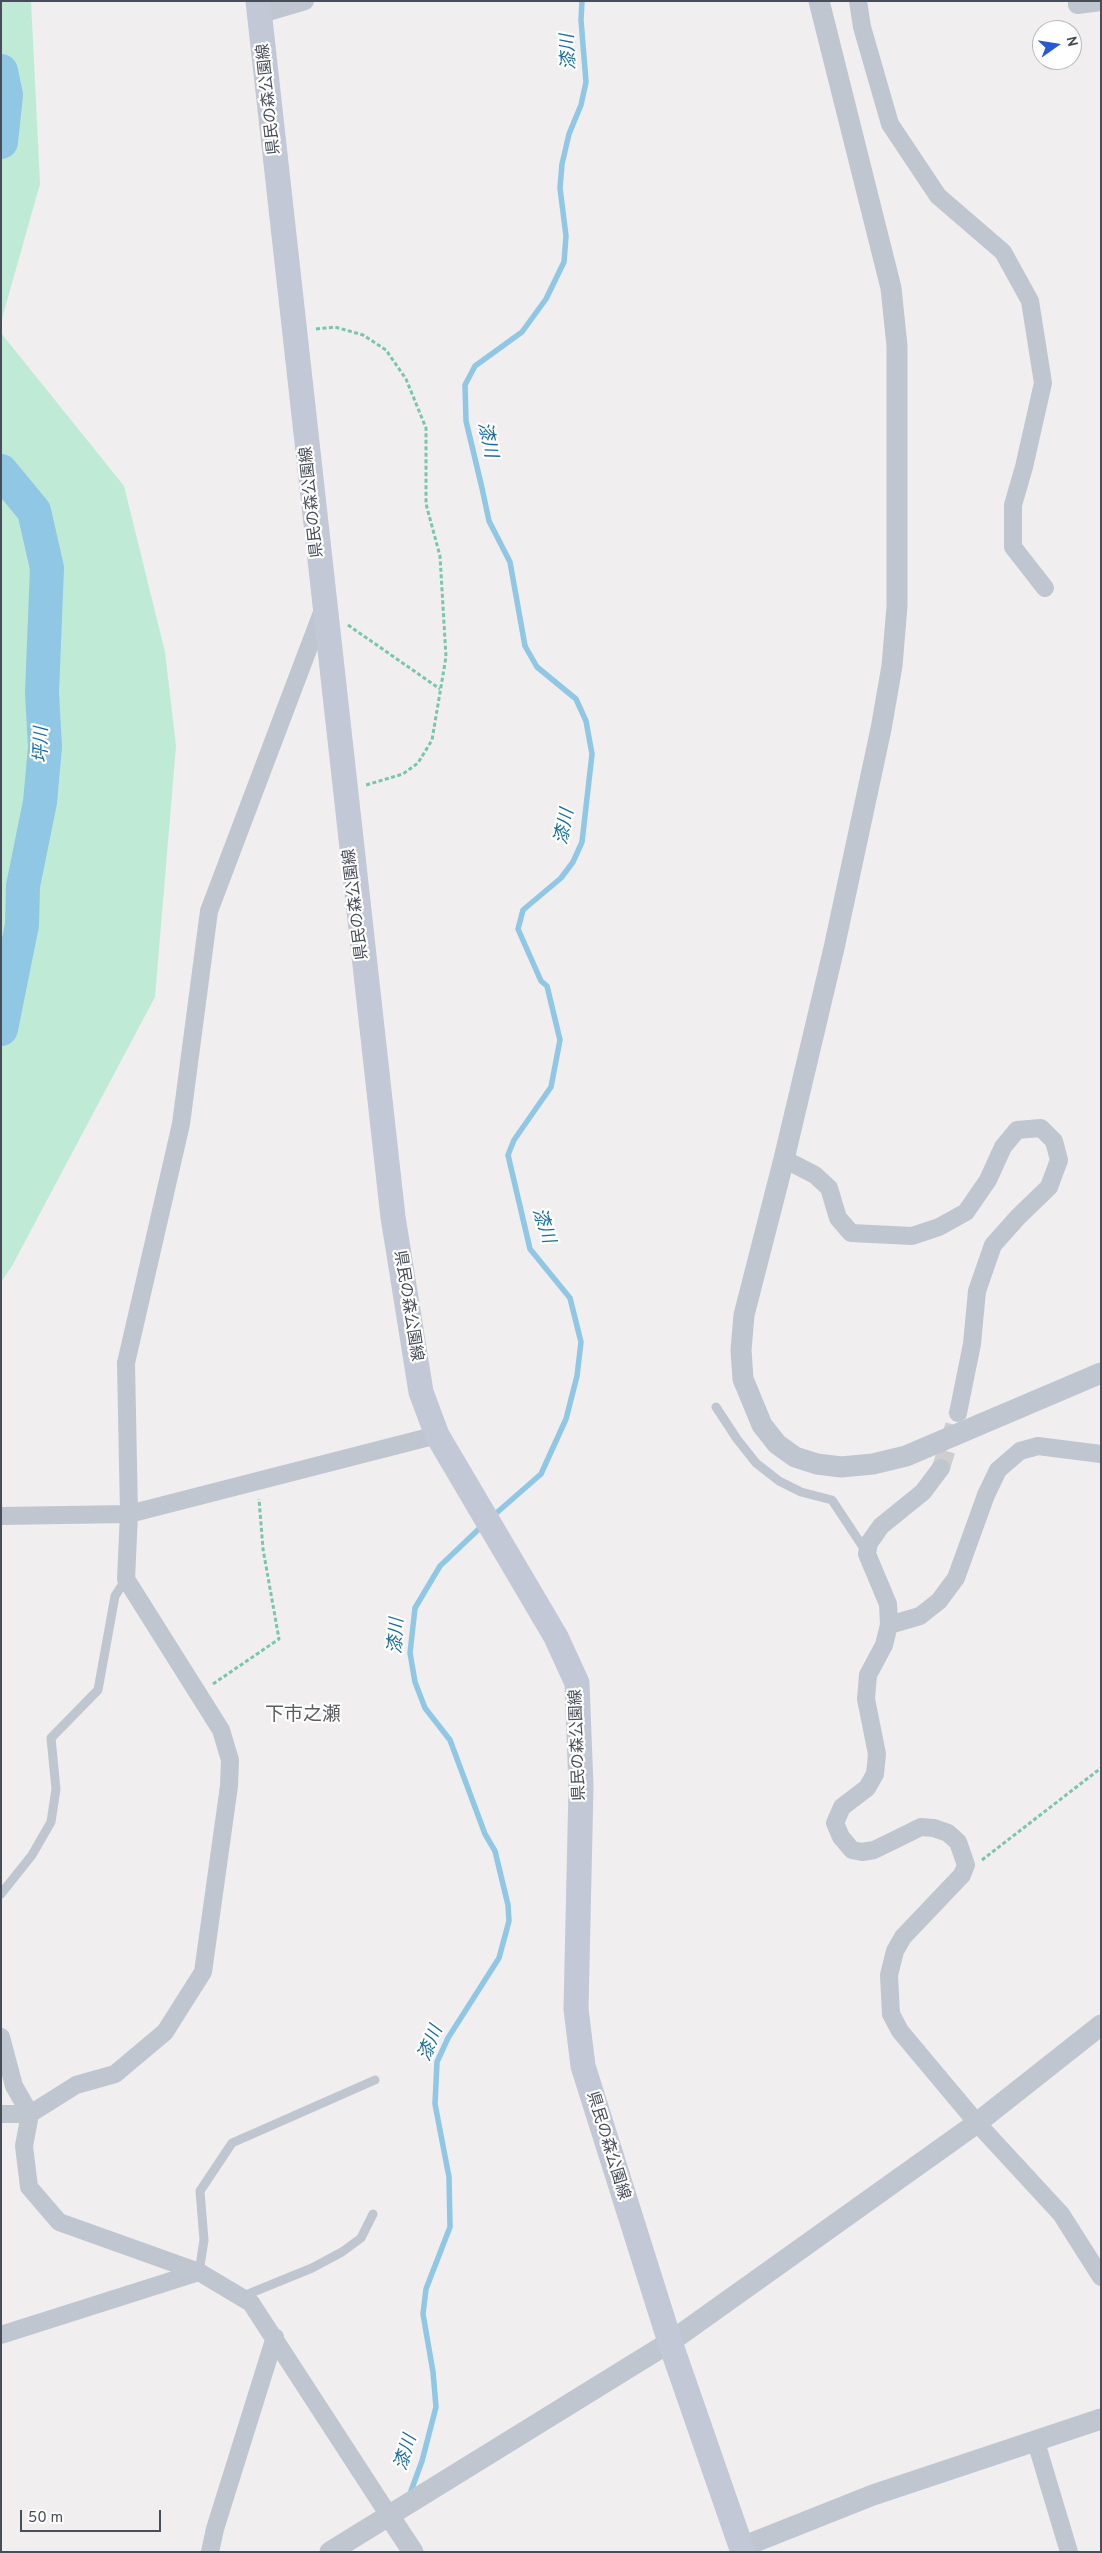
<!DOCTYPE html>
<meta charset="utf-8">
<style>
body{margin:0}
#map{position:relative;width:1102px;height:2553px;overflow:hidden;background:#f0eeee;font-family:Overpass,sans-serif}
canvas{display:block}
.frame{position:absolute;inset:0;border:2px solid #474e5a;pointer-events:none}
.north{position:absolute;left:1032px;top:20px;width:50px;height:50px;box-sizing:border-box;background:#fff;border:1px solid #b5b8bd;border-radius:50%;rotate:77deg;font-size:14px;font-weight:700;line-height:20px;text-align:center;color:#474e5a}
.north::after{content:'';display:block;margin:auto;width:18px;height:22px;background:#275ad2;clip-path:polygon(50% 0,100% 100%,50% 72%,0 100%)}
.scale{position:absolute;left:20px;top:2510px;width:141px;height:22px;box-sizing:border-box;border:2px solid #474e5a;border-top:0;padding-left:6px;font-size:15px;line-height:18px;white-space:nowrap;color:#474e5a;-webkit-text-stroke:4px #fff;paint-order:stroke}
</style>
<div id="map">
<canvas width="1102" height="2553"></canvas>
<div class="frame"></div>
<div class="north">N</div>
<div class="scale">50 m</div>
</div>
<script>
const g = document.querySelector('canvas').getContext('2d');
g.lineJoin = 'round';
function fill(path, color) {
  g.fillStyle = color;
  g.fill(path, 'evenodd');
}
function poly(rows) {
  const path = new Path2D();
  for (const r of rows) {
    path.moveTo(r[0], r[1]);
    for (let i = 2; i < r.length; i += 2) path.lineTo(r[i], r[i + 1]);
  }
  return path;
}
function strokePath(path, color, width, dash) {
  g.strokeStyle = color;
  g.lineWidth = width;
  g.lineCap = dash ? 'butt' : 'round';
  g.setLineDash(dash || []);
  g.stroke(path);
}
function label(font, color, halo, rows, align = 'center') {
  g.font = font + ' Overpass,"Noto Sans JP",sans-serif';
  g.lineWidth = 4.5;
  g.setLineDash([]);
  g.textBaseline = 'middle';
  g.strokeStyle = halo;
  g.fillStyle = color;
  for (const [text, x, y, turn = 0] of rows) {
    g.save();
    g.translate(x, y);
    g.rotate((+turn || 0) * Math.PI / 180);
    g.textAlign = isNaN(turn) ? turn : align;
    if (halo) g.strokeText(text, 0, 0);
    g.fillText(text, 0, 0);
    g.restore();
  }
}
const green = poly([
 [1,1,31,1,40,184,1,322],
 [1,333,124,486,165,652,176,746,155,997,12,1266,1,1282]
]);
const stream = poly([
 [493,1516,541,1474,566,1419,577,1376,581,1342,570,1298,530,1249,508,1155,514,1140,551,1087,560,1040,547,986,541,981,518,929,523,910,561,878,573,862,582,842,592,754,586,721,576,699,537,667,525,646,510,562,489,521,482,488,466,421,465,385,475,366,522,332,546,299,564,262,566,236,560,188,562,164,569,134,581,105,586,82,581,20,582,1],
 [411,2491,422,2461,436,2407,433,2372,423,2314,426,2289,450,2227,449,2177,435,2104,437,2062,448,2038,499,1958,509,1921,508,1905,495,1851,485,1834,450,1740,425,1708,415,1682,410,1653,415,1608,440,1566,482,1526]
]);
const river = poly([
 [1,71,6,95,1,142],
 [1,471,34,511,47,568,42,693,45,747,40,802,23,886,22,925,1,1029]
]);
const minorTunnel = poly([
 [941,1468,958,1413]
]);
const path = poly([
 [316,329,335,327,363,335,386,350,406,379,426,428,426,504,440,556,446,657,432,740,418,763,403,774,366,785],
 [348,625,440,689],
 [213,1684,279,1639,263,1549,259,1499],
 [982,1860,1101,1768]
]);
const service = poly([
 [716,1407,737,1439,756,1463,779,1481,801,1492,832,1500,867,1553],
 [1,1894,32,1855,51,1822,56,1789,51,1738,98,1690,115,1596,126,1579],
 [199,2272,204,2240,200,2191,232,2143,375,2080],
 [241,2297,312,2268,342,2252,361,2238,373,2214]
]);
const minor = poly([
 [858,1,862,27,890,124,938,196,1003,252,1030,301,1043,383,1024,467,1013,505,1013,547,1045,588],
 [1077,1,1077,5,1101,2],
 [261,14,305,1],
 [323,610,209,911,181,1124,126,1363,129,1514,126,1579,221,1730,230,1760,229,1786,203,1972,165,2032,115,2074,76,2085,30,2114,24,2146,29,2187,59,2222,199,2272,251,2303,390,2517],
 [784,1159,815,1175,829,1188,838,1218,851,1233,912,1236,939,1227,966,1212,988,1180,1003,1147,1017,1130,1041,1128,1054,1141,1059,1160,1049,1187,1018,1217,993,1245,977,1291,972,1344,958,1413],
 [941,1468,923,1492,881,1526,869,1543,867,1554,888,1604,889,1625,884,1645,868,1675,866,1699,877,1754,875,1774,867,1788,842,1807,835,1823,841,1837,852,1850,862,1852,874,1850,921,1827,934,1828,948,1833,958,1842,966,1865,962,1875,903,1937,895,1951,889,1975,891,2014,900,2031,977,2123,1061,2214,1101,2277],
 [1,1516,129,1514,437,1435],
 [889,1625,920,1616,939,1601,956,1578,986,1495,998,1470,1020,1451,1038,1446,1101,1454],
 [1,2037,14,2086,30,2114,1,2114],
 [1,2335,199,2272],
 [1036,2442,1069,2552],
 [210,2552,215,2529,275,2337]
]);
const tertiary = poly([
 [819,1,891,288,897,346,897,606,892,666,881,729,834,948,784,1159,744,1315,741,1350,743,1379,762,1425,777,1444,795,1457,817,1464,841,1467,873,1464,906,1456,1101,1373],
 [390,2517,413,2552],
 [742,2547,873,2495,1101,2419],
 [330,2552,670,2342,977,2123,1101,2025]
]);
const secondary = poly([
 [258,1,393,1217,421,1392,437,1435,556,1637,577,1683,581,1787,576,2009,583,2066,670,2342,743,2552]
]);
const streetNames = [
 ["県民の森公園線",270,99,-96],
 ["県民の森公園線",313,502,-96],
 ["県民の森公園線",357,904,-97],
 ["県民の森公園線",407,1306,81],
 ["県民の森公園線",579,1745,-92],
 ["県民の森公園線",607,2146,73]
];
const waterNames = [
 ["漆川",570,52,-93],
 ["漆川",486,440,78],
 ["坪川",43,745,-89],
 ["漆川",566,827,-79],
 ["漆川",542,1226,72],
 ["漆川",398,1636,-87],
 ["漆川",432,2044,-68],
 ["漆川",407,2453,-73]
];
const quarterNames = [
 ["下市之瀬",303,1716]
];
fill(green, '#bfebd6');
strokePath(stream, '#8fc7e5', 5.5);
strokePath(river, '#8fc7e5', 34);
strokePath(minorTunnel, '#ceced0', 18, [18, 9]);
strokePath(path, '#7ac6ab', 3, [4, 2.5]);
strokePath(service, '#bfc6cf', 9);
strokePath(minor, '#bfc6cf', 18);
strokePath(tertiary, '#bfc6cf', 21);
strokePath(secondary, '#c2c8d5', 25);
label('16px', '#474e5a', '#fff', streetNames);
label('italic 18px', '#176e9d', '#fff', waterNames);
label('19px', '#5b5d62', '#fff', quarterNames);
</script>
